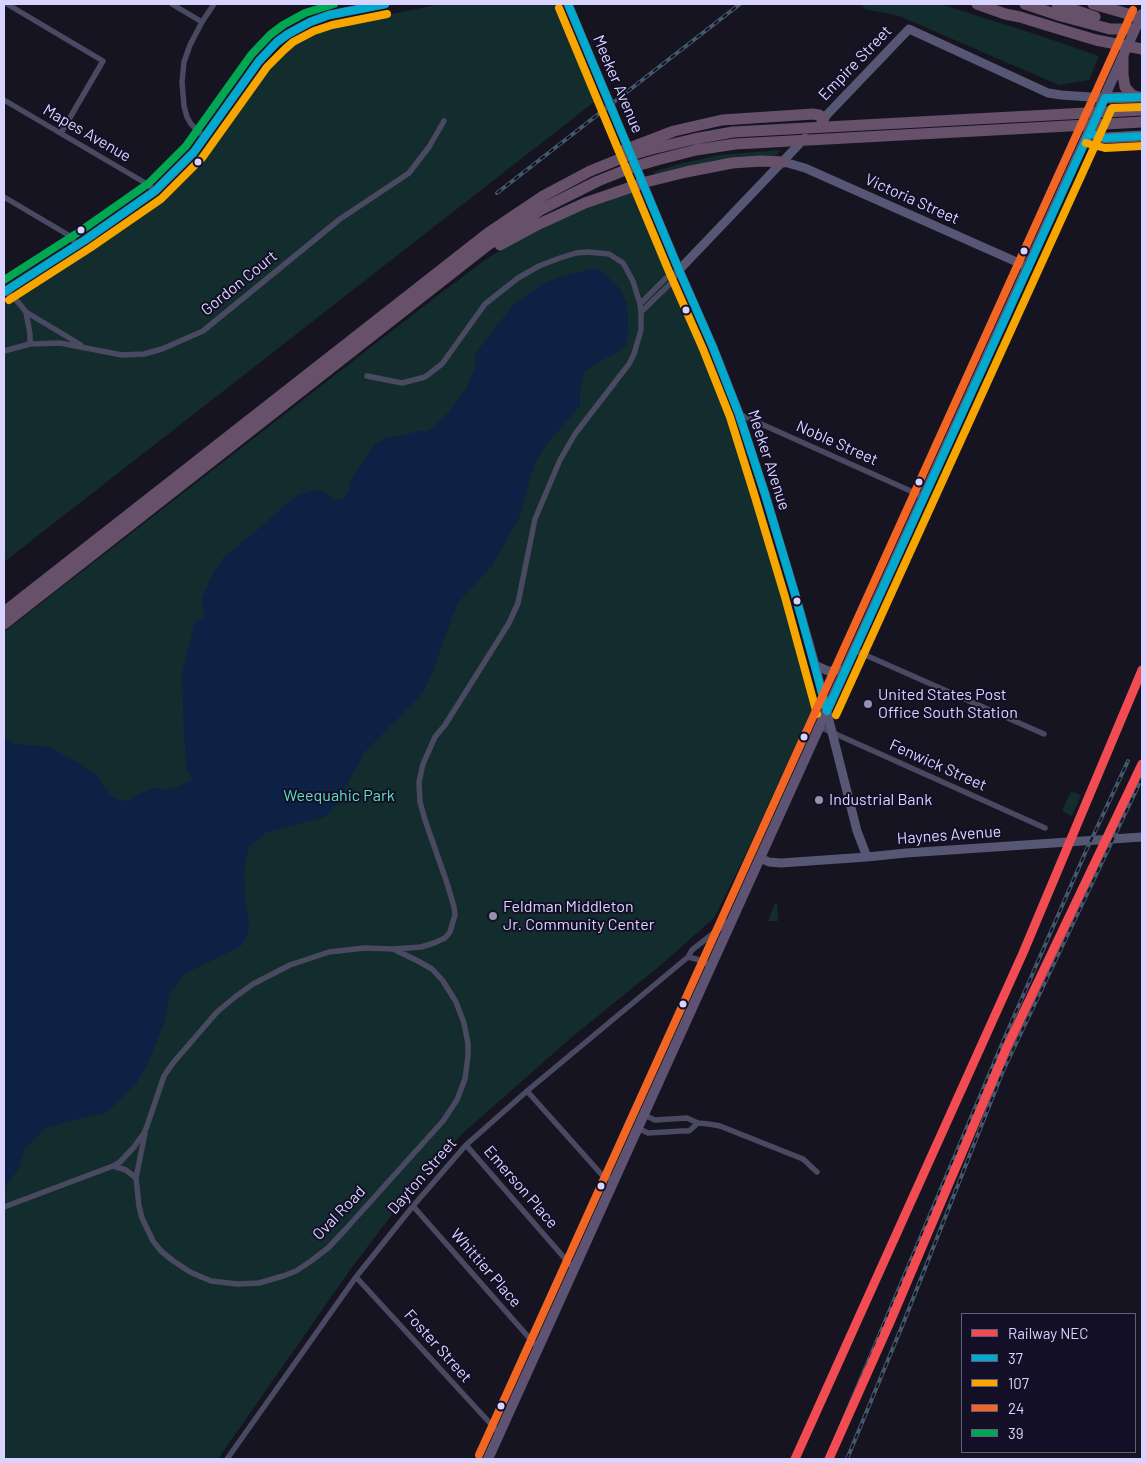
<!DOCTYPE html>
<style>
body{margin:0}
#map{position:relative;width:1146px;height:1463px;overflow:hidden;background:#161421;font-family:Barlow,sans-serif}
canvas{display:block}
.frame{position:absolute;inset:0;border:5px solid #d9d4ff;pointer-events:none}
.legend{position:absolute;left:961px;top:1313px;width:175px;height:140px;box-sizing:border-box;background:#130f26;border:1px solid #625e7d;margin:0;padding:6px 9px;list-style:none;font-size:15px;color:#d9d4ff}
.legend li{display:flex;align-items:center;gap:10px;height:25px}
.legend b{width:25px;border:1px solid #625e7d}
</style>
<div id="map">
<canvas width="1146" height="1463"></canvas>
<div class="frame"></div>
<ul class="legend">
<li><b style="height:6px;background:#f24c52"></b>Railway NEC</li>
<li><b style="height:6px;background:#00a9ce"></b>37</li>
<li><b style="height:6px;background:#f7a600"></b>107</li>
<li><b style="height:6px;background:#f26522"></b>24</li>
<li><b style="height:6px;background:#00a651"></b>39</li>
</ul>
</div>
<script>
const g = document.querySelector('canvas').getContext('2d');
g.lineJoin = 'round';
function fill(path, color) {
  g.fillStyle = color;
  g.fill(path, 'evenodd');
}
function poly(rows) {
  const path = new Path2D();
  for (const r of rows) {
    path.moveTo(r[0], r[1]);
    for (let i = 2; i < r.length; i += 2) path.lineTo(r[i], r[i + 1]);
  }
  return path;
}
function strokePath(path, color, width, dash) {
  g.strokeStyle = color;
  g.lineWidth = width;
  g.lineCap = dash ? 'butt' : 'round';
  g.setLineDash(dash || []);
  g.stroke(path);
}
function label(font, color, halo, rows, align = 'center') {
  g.font = font + ' Barlow,sans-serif';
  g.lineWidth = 4;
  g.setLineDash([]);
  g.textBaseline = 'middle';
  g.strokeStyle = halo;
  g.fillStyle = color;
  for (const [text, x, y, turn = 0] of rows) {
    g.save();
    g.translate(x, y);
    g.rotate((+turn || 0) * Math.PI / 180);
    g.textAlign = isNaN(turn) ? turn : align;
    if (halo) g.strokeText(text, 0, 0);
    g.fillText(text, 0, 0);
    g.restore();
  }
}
const green = poly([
 [441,4,561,4,598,99,4,562,4,304,93,248,167,197,211,150,267,71,283,51,295,43,315,31,353,22],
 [861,4,940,4,1035,34,1099,56,1089,80,1059,85,899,16,865,9],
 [781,150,775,157,656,175,653,172,679,164,719,155],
 [637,190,730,419,754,488,787,598,812,702,812,710,742,862,714,918,661,965,572,1037,462,1134,433,1165,406,1196,350,1270,218,1459,4,1459,4,632,429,302,489,257,558,219],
 [1071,791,1081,795,1072,816,1062,811],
 [775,903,777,904,778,921,768,921]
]);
const water = poly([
 [593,269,603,272,621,290,626,302,628,315,628,328,626,346,612,355,584,371,580,391,580,406,545,446,535,462,519,518,492,566,457,604,432,673,423,693,365,752,354,771,346,788,337,804,324,817,267,832,249,847,244,869,245,902,249,920,248,935,241,946,186,973,170,992,164,1023,147,1065,136,1084,108,1112,73,1120,46,1128,25,1148,19,1168,7,1185,4,1186,4,737,15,744,49,747,78,763,99,777,104,787,112,796,121,801,130,800,138,794,154,788,166,790,178,787,192,780,187,769,184,734,182,675,195,621,204,617,205,613,201,600,212,575,223,558,256,531,297,495,314,490,324,492,335,500,344,499,348,493,351,480,375,444,388,437,400,436,419,431,428,431,447,414,467,388,476,365,475,354,513,305,541,285,559,277]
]);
const street = poly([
 [7,4,103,61,61,133],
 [172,4,202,22],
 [4,100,147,184,155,191],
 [205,138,191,124,187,117,184,106,182,82,184,62,190,45,202,22,214,4],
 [4,197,70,236,77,245],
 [4,292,13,296,26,312,30,334,30,344],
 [640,304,666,278,676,272],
 [26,312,81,345],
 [641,312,670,284,679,270],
 [4,351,30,344,60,343,122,355,144,354,162,349,203,331,340,219,409,173,429,147,444,121],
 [739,414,924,497],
 [854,650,1044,734],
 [820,727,1045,828],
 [688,957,696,959,712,966],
 [527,1091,602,1175,614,1180],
 [644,1115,655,1120,687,1118,698,1123,709,1124,720,1126,803,1159,817,1172],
 [638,1128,648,1133,682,1131,689,1131,698,1123],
 [145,1133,136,1178,139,1206,142,1218,153,1241,161,1251,172,1260,190,1272,211,1281,238,1284,259,1283,283,1276,296,1271,311,1261,328,1248,344,1231,443,1121,457,1100,465,1079,468,1056,468,1044,464,1023,456,1002,443,981,432,969,418,961,395,950],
 [466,1145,574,1269],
 [113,1166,126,1170,136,1178],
 [413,1206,539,1349],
 [4,1207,113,1166,120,1162,134,1147,144,1133,147,1126,164,1076,173,1063,217,1012,235,997,253,984,290,965,329,952,364,948,394,949,421,947,434,943,445,938,450,932,455,915,454,907,447,883,425,820,420,802,419,782,423,764,435,737,445,725,509,623,518,603,535,519,560,460,575,434,629,364,634,354,641,330,641,312,640,304,633,281,623,263,609,254,588,252,576,253,560,258,539,266,518,278,485,304,442,364,425,377,402,383,367,376],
 [356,1277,499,1433],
 [227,1459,356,1277,413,1206,466,1145,527,1091,688,957,692,950,729,921]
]);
const secondary = poly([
 [568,4,679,270,712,345,739,414,765,494,795,594,815,665,857,831,867,857],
 [821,121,909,29,1048,93,1061,95,1105,98],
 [784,162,805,168,1028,267],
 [679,270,805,138],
 [4,292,85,240,155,191,194,152,259,61,277,42,288,34,310,22,329,15,385,4],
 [815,665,828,671,845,670],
 [760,858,769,862,781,863,867,857,906,853,1142,837]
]);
const primary = poly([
 [488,1459,1142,14]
]);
const highway = poly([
 [977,4,1005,14,1020,17,1069,32,1096,40,1142,49],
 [1025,4,1061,16,1110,29,1134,29],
 [1057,4,1095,17],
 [1093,4,1142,18],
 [1123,57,1123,75,1125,87,1132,95,1139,97],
 [1105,98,1138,97],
 [1089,133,1105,138,1142,136],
 [622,151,674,131,722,120,813,114,819,115,824,118],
 [500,245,539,224,585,203,646,182,686,172,732,163,761,161,784,162],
 [4,612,488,233,543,196,590,171,627,156,652,149,694,139,733,132,1142,110],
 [4,624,488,245,542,209,598,181,633,167,657,160,696,150,735,144,1142,122]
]);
const rail = poly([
 [497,193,740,4],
 [827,1459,1002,1044,1086,851,1128,761],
 [847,1459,905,1319,1003,1071,1142,778]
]);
const bus1 = poly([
 [568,4,679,270,712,345,739,414,765,494,795,594,827,711],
 [1089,133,1105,138,1142,136],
 [4,292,85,240,155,191,194,152,259,61,277,42,288,34,310,22,329,15,385,4],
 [827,711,1105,98,1142,97]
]);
const bus2 = poly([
 [559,8,670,274,703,349,730,417,755,497,785,597,817,714],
 [1086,143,1105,148,1142,146],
 [9,300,90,248,161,199,202,158,267,67,284,50,293,42,314,31,332,25,387,14],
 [836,715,1112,108,1142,107]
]);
const bus3 = poly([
 [479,1455,1133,10]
]);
const bus4 = poly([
 [4,280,79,232,149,183,186,146,251,55,270,35,283,25,305,13,334,4]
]);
const rail1 = poly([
 [795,1459,1023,953,1142,670],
 [829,1459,891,1320,1007,1047,1142,764]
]);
const markers = [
 [198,162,4.5,"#d9d4ff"],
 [81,230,4.5,"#d9d4ff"],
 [1024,251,4.5,"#d9d4ff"],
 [686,310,4.5,"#d9d4ff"],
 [919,482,4.5,"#d9d4ff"],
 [797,601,4.5,"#d9d4ff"],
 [868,704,5,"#9591b1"],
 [804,737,4.5,"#d9d4ff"],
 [819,800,5,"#9591b1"],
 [493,916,5,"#9591b1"],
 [683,1004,4.5,"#d9d4ff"],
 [601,1186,4.5,"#d9d4ff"],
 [501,1406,4.5,"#d9d4ff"]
];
const streetNames = [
 ["Empire Street",855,63,-46],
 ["Meeker Avenue",618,84,67],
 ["Mapes Avenue",87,133,30],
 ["Victoria Street",912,199,24],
 ["Gordon Court",239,283,-39],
 ["Noble Street",837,443,24],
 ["Meeker Avenue",769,460,72],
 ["Fenwick Street",938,765,24],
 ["Haynes Avenue",949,835,-4],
 ["Dayton Street",422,1176,-49],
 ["Emerson Place",521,1187,49],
 ["Oval Road",339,1213,-46],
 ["Whittier Place",486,1268,49],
 ["Foster Street",438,1346,48]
];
const poiNames = [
 ["United States Post",878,695],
 ["Office South Station",878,713],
 ["Industrial Bank",829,800],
 ["Feldman Middleton",503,907],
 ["Jr. Community Center",503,925]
];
const parkNames = [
 ["Weequahic Park",339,796]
];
fill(green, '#132c2d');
fill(water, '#0d2144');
strokePath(street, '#4a4962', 5.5);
strokePath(secondary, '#575674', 9);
strokePath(primary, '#5e5373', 10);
strokePath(highway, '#67516a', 11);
strokePath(rail, '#43596b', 4);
strokePath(rail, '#130f26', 2, [5.5]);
strokePath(bus1, '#00a9ce', 8);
strokePath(bus2, '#f7a600', 8);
strokePath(bus3, '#f26522', 8);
strokePath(bus4, '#00a651', 8);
strokePath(rail1, '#f24c52', 9);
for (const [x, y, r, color] of markers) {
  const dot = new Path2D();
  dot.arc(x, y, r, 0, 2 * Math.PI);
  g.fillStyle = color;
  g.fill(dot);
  strokePath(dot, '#130f26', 2);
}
label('16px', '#d9d4ff', '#130f26', streetNames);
label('16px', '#d9d4ff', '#130f26', poiNames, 'left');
label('16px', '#5fe0c0', '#130f26', parkNames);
</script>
